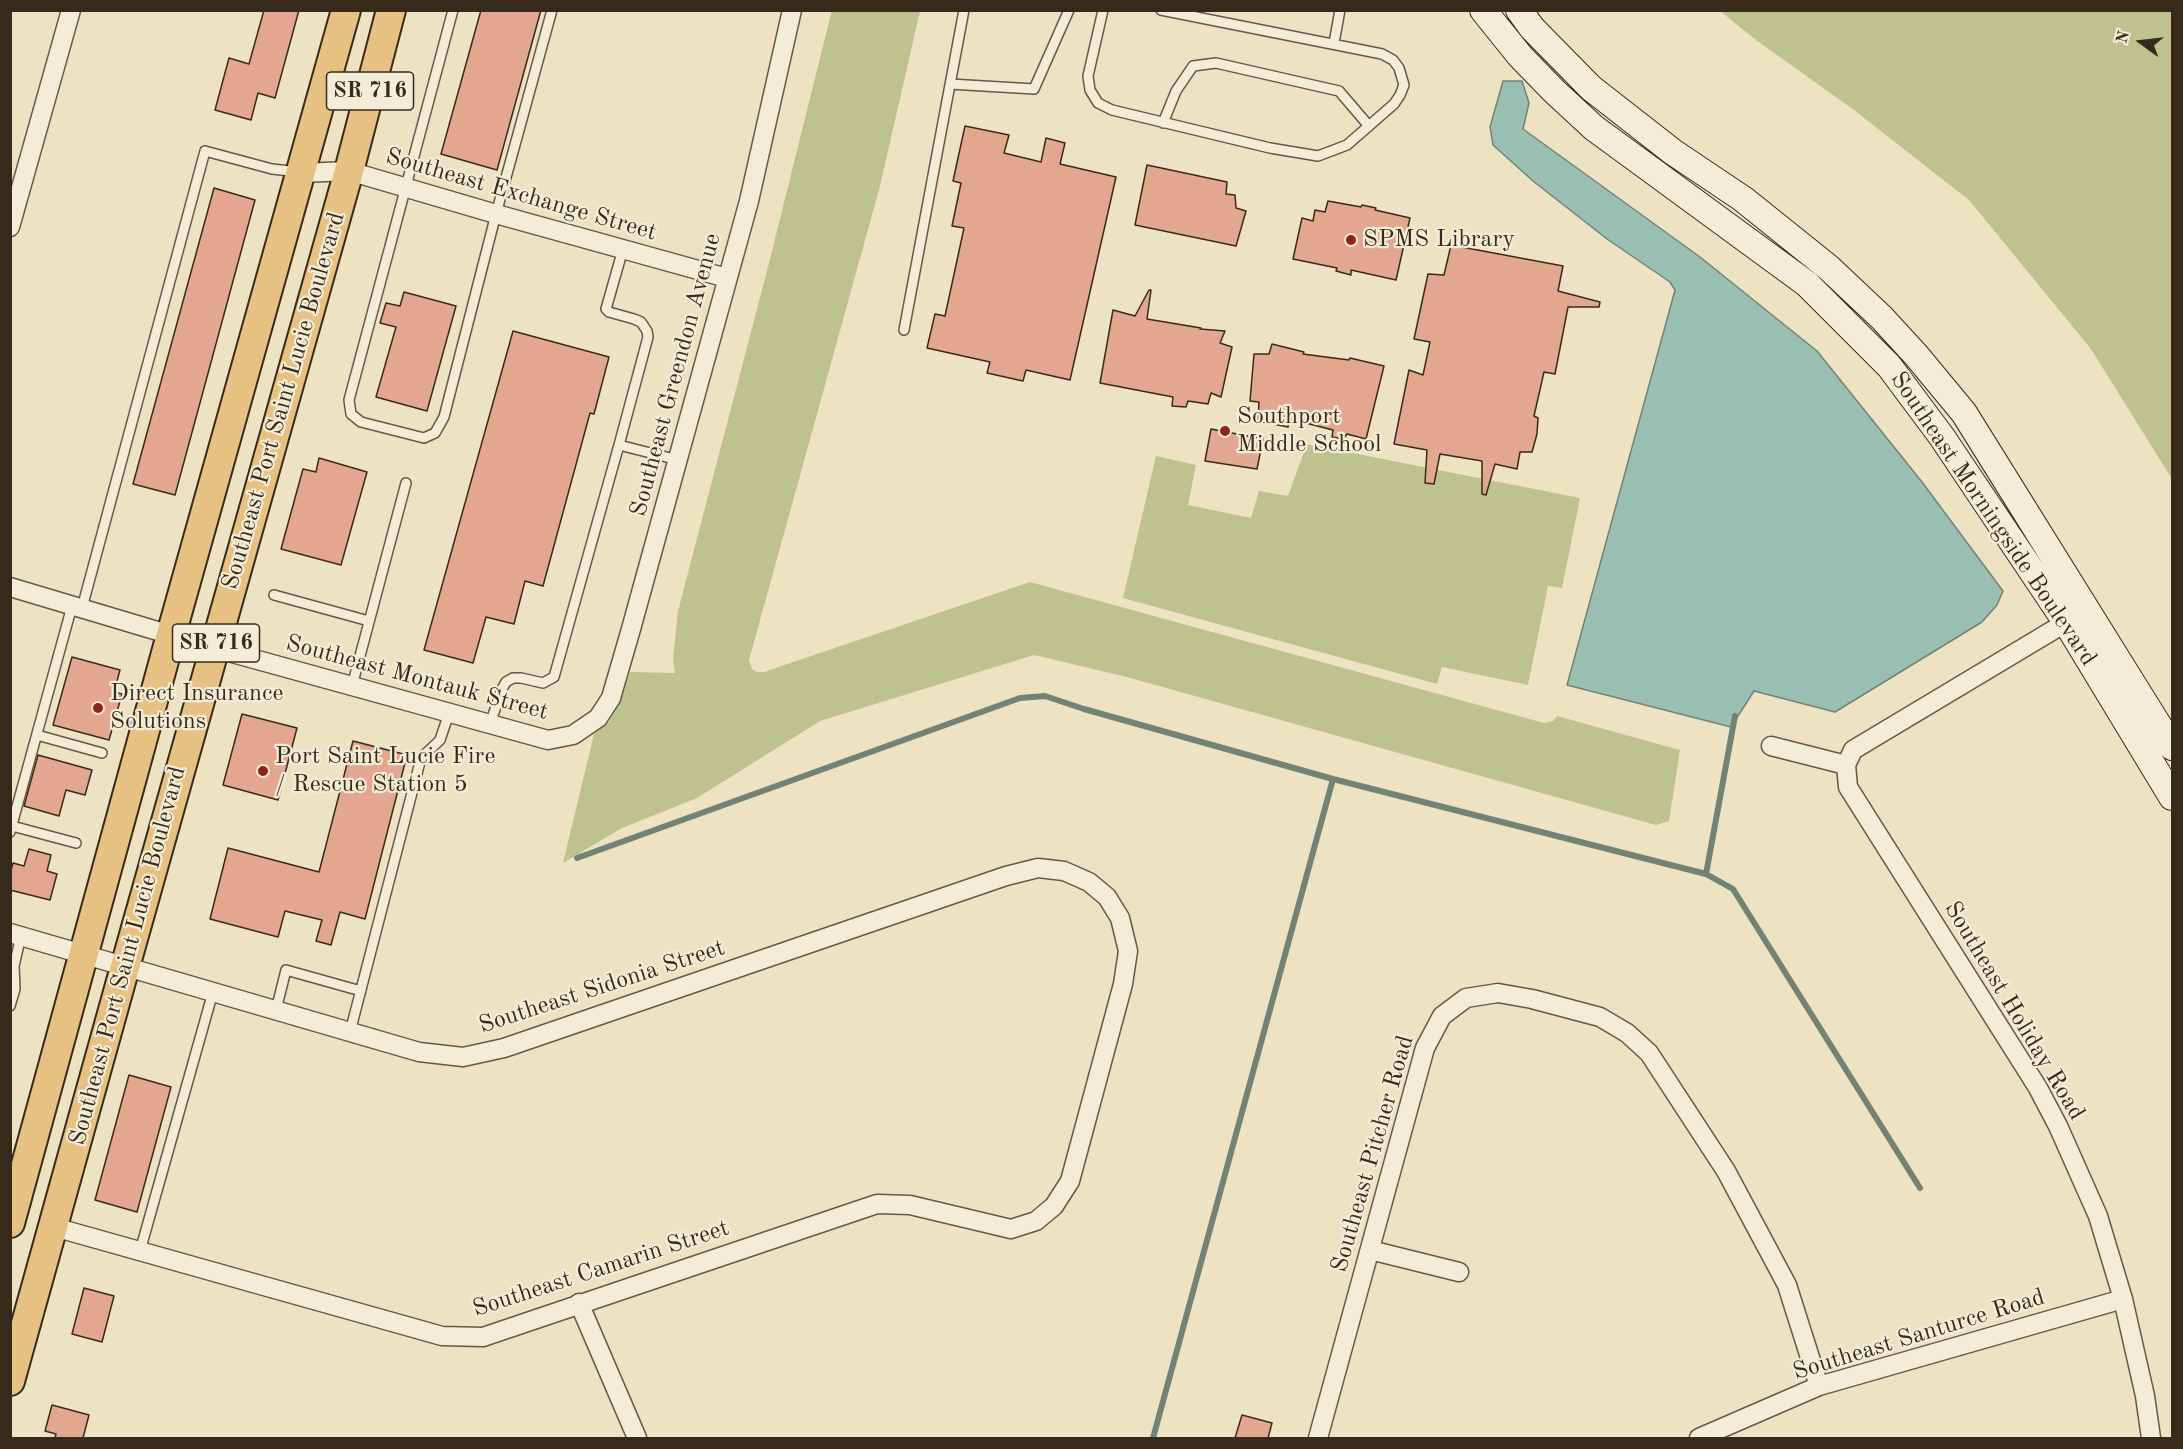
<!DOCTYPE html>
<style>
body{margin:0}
#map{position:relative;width:2183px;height:1449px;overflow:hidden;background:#ede2c2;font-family:"Old Standard TT",serif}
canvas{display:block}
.frame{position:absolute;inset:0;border:12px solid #382a1a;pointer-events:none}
.north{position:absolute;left:2111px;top:12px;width:60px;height:60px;-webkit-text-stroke:4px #f3ecd7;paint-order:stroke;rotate:285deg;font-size:16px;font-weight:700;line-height:24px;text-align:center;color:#382a1a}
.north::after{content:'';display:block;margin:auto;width:21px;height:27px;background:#382a1a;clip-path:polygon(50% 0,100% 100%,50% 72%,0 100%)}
</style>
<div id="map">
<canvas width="2183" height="1449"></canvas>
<div class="frame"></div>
<div class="north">N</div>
</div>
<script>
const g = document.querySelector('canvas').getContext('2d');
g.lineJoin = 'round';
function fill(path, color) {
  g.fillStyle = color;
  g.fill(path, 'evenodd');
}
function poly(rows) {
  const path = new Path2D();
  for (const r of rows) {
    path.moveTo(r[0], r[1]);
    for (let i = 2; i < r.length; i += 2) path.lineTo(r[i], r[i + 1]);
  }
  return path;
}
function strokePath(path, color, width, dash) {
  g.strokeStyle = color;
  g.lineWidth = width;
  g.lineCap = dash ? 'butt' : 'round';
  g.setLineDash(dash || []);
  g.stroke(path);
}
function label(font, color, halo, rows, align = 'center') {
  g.font = font + ' "Old Standard TT",serif';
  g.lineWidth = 4.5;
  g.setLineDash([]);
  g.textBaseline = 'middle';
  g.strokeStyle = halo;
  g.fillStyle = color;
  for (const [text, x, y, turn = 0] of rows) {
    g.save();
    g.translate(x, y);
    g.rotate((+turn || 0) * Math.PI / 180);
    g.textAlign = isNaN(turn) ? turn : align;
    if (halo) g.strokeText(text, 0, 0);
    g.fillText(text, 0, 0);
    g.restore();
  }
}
const green = poly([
 [832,10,920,11,880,186,749,660,752,669,757,672,764,672,1030,582,1544,723,1553,721,1557,716,1680,750,1669,821,1656,825,1127,677,1034,655,820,721,697,798,622,828,563,863,594,734,608,723,620,703,630,672,675,673,673,659,678,611,768,267],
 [1720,11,2172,11,2172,479,2091,349,1969,200,1854,110,1756,40],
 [1307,444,1580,498,1562,588,1548,586,1528,685,1442,667,1437,684,1123,598,1156,456,1196,465,1188,505,1251,518,1259,491,1288,496]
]);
const water = poly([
 [1503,81,1522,81,1529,103,1523,129,1700,257,1817,351,1922,482,2003,591,1997,605,1982,622,1835,712,1754,691,1731,727,1567,685,1675,290,1670,282,1607,239,1533,181,1493,145,1490,127,1503,81]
]);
const stream = poly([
 [577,858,1020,698,1045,696,1084,709,1333,779,1706,874,1733,889,1920,1188],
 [1706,874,1735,716],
 [1153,1438,1333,779]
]);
const building = poly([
 [264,10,299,10,275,98,258,93,251,120,215,110,229,58,249,64,264,10],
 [481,10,541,10,497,170,441,154,481,10],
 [965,126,1009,135,1004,153,1041,162,1046,138,1065,143,1060,164,1116,177,1070,380,1026,370,1023,381,987,373,990,362,927,348,935,314,945,316,964,228,952,226,961,183,953,181,965,126],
 [1147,165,1227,182,1226,194,1235,195,1236,208,1246,211,1236,246,1135,225,1147,165],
 [214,188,255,200,175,495,133,484,214,188],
 [1328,201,1361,207,1362,205,1376,208,1375,210,1410,218,1396,280,1351,270,1351,275,1336,271,1337,268,1293,259,1302,218,1313,221,1315,210,1325,212,1328,201],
 [1451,245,1563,266,1558,291,1600,302,1599,307,1568,307,1555,374,1544,372,1534,416,1538,418,1537,434,1532,452,1520,452,1517,469,1495,464,1486,495,1482,494,1482,461,1440,454,1434,484,1425,483,1427,450,1394,444,1409,370,1423,375,1430,342,1414,339,1428,274,1444,275,1451,245],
 [1149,290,1151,290,1147,319,1201,328,1200,329,1225,331,1220,343,1232,347,1221,397,1211,393,1208,404,1188,401,1186,407,1172,406,1173,397,1100,383,1113,310,1135,316,1149,290],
 [404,292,456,306,427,411,376,397,396,327,380,323,386,303,400,306,404,292],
 [513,331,609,357,594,414,590,413,543,586,525,581,514,624,486,617,473,663,424,650,513,331],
 [1272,344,1304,352,1303,354,1349,360,1350,358,1384,366,1366,439,1347,434,1343,439,1332,437,1333,430,1290,419,1288,427,1258,421,1259,402,1250,401,1254,354,1269,354,1272,344],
 [1211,429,1263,439,1257,469,1205,461,1211,429],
 [319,458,367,472,341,565,281,549,303,469,316,472,319,458],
 [72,657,120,670,114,692,122,694,109,740,53,725,72,657],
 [242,714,297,728,278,800,223,785,242,714],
 [353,741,407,755,365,919,340,912,331,945,316,941,322,920,285,911,278,937,210,919,228,848,319,872,353,741],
 [38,755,92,770,85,795,66,790,59,816,24,806,38,755],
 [29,849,51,855,47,871,57,874,50,900,10,890,10,874,13,863,24,866,29,849],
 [129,1075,171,1087,137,1212,95,1200,129,1075],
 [84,1288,114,1296,102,1342,72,1334,84,1288],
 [52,1405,89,1415,83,1438,55,1438,56,1434,45,1431,52,1405],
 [1242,1415,1272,1423,1268,1438,1235,1438,1242,1415]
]);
const lane = poly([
 [453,10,349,400,351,414,361,422,424,438,435,433,444,417,496,214,552,10],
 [1103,10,1088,76,1090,90,1098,103,1112,110,1270,148,1318,156,1347,145,1394,104,1400,95,1404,85,1399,68,1393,60,1382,54,1161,10],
 [1334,43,1340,10],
 [950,84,1034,89,1069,10],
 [1163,123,1176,91,1193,66,1216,63,1339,91,1369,126],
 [904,330,964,10],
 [619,445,648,337,647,331,641,322,634,319,609,312,606,309,623,249],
 [274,595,369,621],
 [82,608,205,151,272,169,299,172],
 [352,686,406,483],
 [490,724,502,689,506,682,513,678,521,678,543,683,554,677,619,445,678,460],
 [37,735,102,753],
 [12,826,76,843],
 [10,832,72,606],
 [10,1006,15,989,14,966,21,936],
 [276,1010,286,970,361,991],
 [350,1032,421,758,440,740,449,713],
 [140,1251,213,992]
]);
const street = poly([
 [301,173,349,171,496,214,727,278],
 [10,227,71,10],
 [10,587,171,635],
 [2075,617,1853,750,1846,765,1848,787,2038,1088,2058,1126,2098,1216,2123,1299,2145,1396,2151,1438],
 [214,648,548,740,573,735,598,718,611,698,631,629,749,201,792,10],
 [1771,746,1846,765],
 [10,933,419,1052,463,1057,504,1048,1006,876,1038,868,1064,871,1089,882,1107,897,1120,918,1128,951,1123,984,1070,1181,1054,1206,1036,1221,1011,1229,910,1205,877,1204,483,1337,442,1336,54,1227],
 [1370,1250,1459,1272],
 [579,1303,637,1438],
 [1318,1438,1425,1048,1442,1016,1466,998,1498,993,1532,999,1600,1017,1627,1033,1649,1053,1726,1171,1787,1285,1819,1386],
 [1699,1438,1819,1386,2123,1299]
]);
const secondary = poly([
 [1483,10,1520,56,1554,91,1594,128,1807,284,1889,366,1942,437,2066,622,2172,797],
 [1519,10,1532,28,1591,88,1673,152,1743,199,1829,268,1882,318,1916,355,1964,413,2172,747]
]);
const primary = poly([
 [10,1223,171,635,346,10],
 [10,1381,125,967,349,171,391,10]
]);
const markers = [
 [1351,240,6,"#8f2418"],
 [1225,431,6,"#8f2418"],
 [98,708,6,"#8f2418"],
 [263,771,6,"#8f2418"]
];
const shields = [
 [370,91,87],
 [216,643,87]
];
const shieldNames = [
 ["SR 716",370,91],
 ["SR 716",216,643]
];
const streetNames = [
 ["Southeast Exchange Street",521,195,16],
 ["Southeast Greendon Avenue",676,375,-75],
 ["Southeast Port Saint Lucie Boulevard",284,401,-74],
 ["Southeast Morningside Boulevard",1993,519,56],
 ["Southeast Montauk Street",417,678,15],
 ["Southeast Port Saint Lucie Boulevard",128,956,-75],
 ["Southeast Sidonia Street",602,987,-18],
 ["Southeast Holiday Road",2014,1011,59],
 ["Southeast Pitcher Road",1373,1154,-74],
 ["Southeast Camarin Street",601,1269,-18],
 ["Southeast Santurce Road",1919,1335,-17]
];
const poiNames = [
 ["SPMS Library",1363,240],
 ["Southport",1237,417],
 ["Middle School",1237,445],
 ["Direct Insurance",110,694],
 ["Solutions",110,722],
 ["Port Saint Lucie Fire",275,757],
 ["/ Rescue Station 5",275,785]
];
fill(green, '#bdc28f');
fill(water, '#99beb2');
strokePath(water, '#728375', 1.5);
strokePath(stream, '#728375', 6);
fill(building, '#e3a791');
strokePath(building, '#382a1a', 1.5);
strokePath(lane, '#655844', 12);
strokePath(street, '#655844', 21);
strokePath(secondary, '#382a1a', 28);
strokePath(primary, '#382a1a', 32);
strokePath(lane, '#f3ecd7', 9);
strokePath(street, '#f3ecd7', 18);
strokePath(secondary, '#f3ecd7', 26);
strokePath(primary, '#e6c181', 28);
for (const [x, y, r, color] of markers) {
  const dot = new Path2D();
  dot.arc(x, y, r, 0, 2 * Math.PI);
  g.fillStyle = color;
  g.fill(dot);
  strokePath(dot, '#f3ecd7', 2);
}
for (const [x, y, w] of shields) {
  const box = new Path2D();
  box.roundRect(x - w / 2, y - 19, w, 38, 4.5);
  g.fillStyle = '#f3ecd7';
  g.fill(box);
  strokePath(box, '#382a1a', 1.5);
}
label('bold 22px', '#382a1a', null, shieldNames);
label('24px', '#382a1a', '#f3ecd7', streetNames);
label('24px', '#382a1a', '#f3ecd7', poiNames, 'left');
</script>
